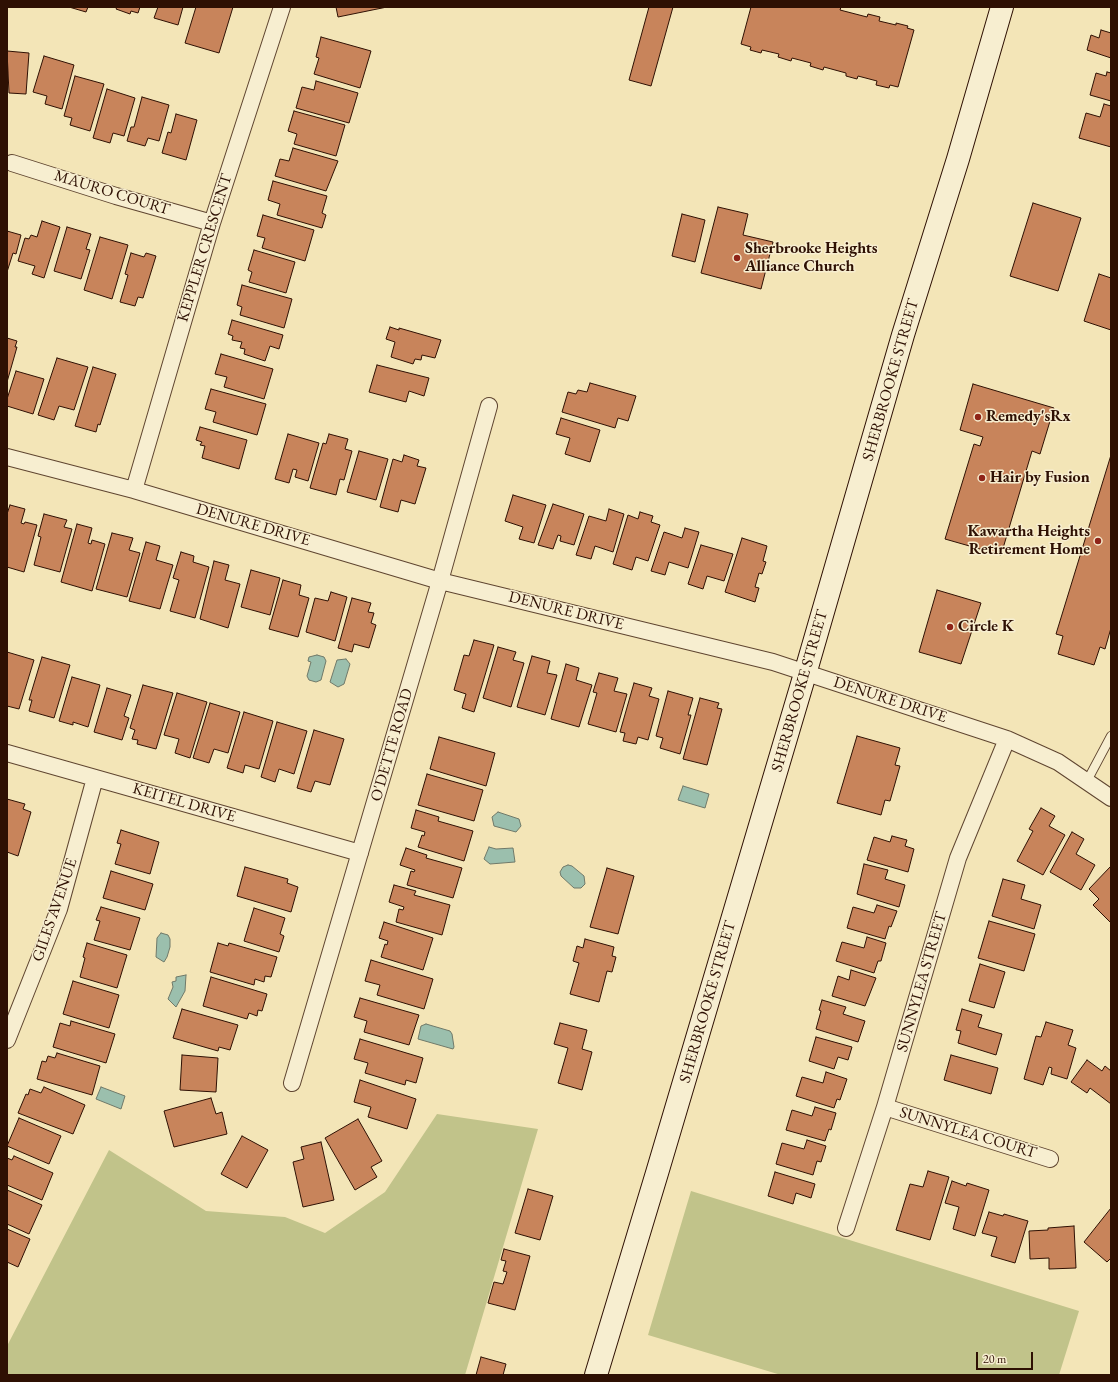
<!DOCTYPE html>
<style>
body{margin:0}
#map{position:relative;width:1118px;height:1382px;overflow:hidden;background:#f3e5b7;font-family:"EB Garamond",serif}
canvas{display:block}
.frame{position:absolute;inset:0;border:8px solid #2e1003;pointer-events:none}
.scale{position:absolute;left:976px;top:1352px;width:57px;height:18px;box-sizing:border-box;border:2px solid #2e1003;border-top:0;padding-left:5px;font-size:12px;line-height:14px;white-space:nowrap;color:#2e1003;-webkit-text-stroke:3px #f7eed0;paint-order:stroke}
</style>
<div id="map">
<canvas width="1118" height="1382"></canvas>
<div class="frame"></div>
<div class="scale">20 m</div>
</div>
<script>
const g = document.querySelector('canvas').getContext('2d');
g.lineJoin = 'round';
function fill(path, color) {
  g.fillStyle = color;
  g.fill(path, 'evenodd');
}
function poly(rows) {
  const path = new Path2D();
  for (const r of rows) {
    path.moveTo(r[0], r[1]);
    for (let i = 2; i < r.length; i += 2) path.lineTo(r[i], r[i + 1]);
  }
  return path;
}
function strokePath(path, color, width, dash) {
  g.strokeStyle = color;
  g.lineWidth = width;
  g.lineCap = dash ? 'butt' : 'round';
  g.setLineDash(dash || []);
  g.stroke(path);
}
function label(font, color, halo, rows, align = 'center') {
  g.font = font + ' "EB Garamond",serif';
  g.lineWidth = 3;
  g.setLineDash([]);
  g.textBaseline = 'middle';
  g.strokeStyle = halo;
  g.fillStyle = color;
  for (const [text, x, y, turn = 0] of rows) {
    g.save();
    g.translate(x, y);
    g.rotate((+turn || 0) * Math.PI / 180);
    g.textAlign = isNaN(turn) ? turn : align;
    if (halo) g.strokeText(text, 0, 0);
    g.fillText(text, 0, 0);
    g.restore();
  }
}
const green = poly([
 [437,1114,538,1129,465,1375,7,1375,7,1346,109,1150,206,1211,285,1217,325,1233,385,1192],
 [691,1191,1079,1311,1059,1375,781,1375,648,1335]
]);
const water = poly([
 [317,655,324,657,326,661,321,680,316,682,309,680,307,676,311,662,308,661,309,657,317,655],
 [346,659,350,664,344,684,338,687,330,682,337,660,346,659],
 [683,786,709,794,705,808,678,800,683,786],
 [498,812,519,819,521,826,516,832,494,826,492,817,498,812],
 [489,847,496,849,513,848,515,862,490,864,484,859,489,847],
 [568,865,572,866,584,876,585,884,581,888,574,888,561,876,560,872,563,867,568,865],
 [161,933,168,935,170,939,170,947,167,957,164,962,156,957,157,938,161,933],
 [186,975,185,991,176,1007,168,999,173,987,172,982,176,981,176,977,186,975],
 [426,1024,450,1031,452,1034,454,1047,453,1049,418,1039,421,1026,426,1024],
 [101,1087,125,1096,121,1109,96,1099,101,1087]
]);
const building = poly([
 [69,7,88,7,86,12,69,7],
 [117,7,140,7,138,13,131,11,130,14,116,9,117,7],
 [158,7,183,7,178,25,154,18,158,7],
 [196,7,233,7,219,53,185,43,196,7],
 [336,7,387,7,338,17,336,7],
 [649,7,673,7,651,86,629,80,649,7],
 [751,7,841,7,840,10,867,17,868,14,880,17,879,21,896,25,896,23,908,26,907,28,914,30,898,87,890,85,889,88,876,85,877,81,858,76,857,79,846,76,846,73,824,67,823,70,810,66,811,63,792,58,791,61,778,57,779,54,762,50,761,53,750,50,751,47,741,44,751,7],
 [1101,30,1111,33,1111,58,1087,50,1091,35,1099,38,1101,30],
 [321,37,371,51,360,88,314,74,319,58,316,57,321,37],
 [7,51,29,53,26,94,9,93,7,51],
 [44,56,74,65,62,109,45,104,47,96,33,92,44,56],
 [1107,72,1111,73,1111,101,1090,95,1096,73,1106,76,1107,72],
 [75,76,104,84,90,131,70,125,72,118,64,116,75,76],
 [316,81,358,93,349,123,296,108,302,87,314,90,316,81],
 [107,89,135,98,124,136,113,133,110,143,93,138,107,89],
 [142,97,169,105,159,141,148,138,145,146,127,141,131,127,134,127,142,97],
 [1104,104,1111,106,1111,147,1079,138,1086,113,1100,117,1104,104],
 [294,111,345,125,336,156,294,144,297,134,288,131,294,111],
 [176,114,197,120,186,160,162,153,168,132,171,133,176,114],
 [293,148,338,161,326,191,275,176,280,159,289,161,293,148],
 [273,181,327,196,322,213,326,215,322,228,277,215,280,204,268,200,273,181],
 [1033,203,1081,218,1058,291,1010,276,1033,203],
 [718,207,748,214,743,235,773,242,761,289,701,273,718,207],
 [682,214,705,220,695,262,672,256,682,214],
 [263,215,314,230,305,261,262,248,265,238,257,236,263,215],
 [42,221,60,227,44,278,32,274,35,266,18,261,25,238,29,239,31,235,37,237,42,221],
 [67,227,91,234,86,249,90,250,81,279,54,271,67,227],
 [7,231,21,235,16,254,13,253,7,272,7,231],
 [100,237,128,245,112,299,84,290,100,237],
 [254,250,295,262,286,293,249,282,252,272,248,270,254,250],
 [131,253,144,257,146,253,156,256,143,298,138,297,135,306,120,302,128,275,125,274,131,253],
 [1099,274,1111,278,1111,330,1084,321,1099,274],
 [242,285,292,299,284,328,240,315,242,307,237,305,242,285],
 [232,320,283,335,279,349,270,346,265,361,244,354,245,349,240,348,242,342,232,340,233,336,228,334,232,320],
 [390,327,399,330,399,328,441,340,435,358,422,355,421,360,415,359,413,364,391,357,395,342,386,339,390,327],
 [7,338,17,341,15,347,17,347,7,382,7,338],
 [221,354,273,369,264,399,224,387,227,377,215,374,221,354],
 [57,358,88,367,74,410,59,406,54,420,38,415,57,358],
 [377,365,429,378,424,396,409,391,406,402,369,392,377,365],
 [93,367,116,374,100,425,98,424,96,432,75,426,93,367],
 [16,371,44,379,33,414,7,406,7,399,16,371],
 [590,383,636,396,628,421,618,418,615,428,562,412,568,392,576,394,578,390,587,392,590,383],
 [973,384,1054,408,1040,454,1032,451,1001,555,945,539,974,444,980,446,983,437,960,430,973,384],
 [211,389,266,404,257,435,213,422,216,412,205,409,211,389],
 [561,418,600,430,590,462,565,454,570,438,556,434,561,418],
 [200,427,247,440,239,469,202,458,205,446,200,445,202,442,196,440,200,427],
 [288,434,319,443,308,481,295,477,297,470,293,469,289,483,275,479,288,434],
 [329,434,348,439,345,449,352,451,344,480,340,479,336,495,310,488,323,443,326,444,329,434],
 [359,451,388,459,376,500,347,492,359,451],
 [404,455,419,460,417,466,426,468,415,504,401,500,398,512,380,507,393,459,402,462,404,455],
 [1111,455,1111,628,1105,649,1100,647,1094,665,1058,654,1063,636,1056,634,1111,455],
 [513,495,546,505,534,543,519,539,523,527,505,521,513,495],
 [553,504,584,514,574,545,560,541,561,536,558,535,553,549,538,545,553,504],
 [10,505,25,509,21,523,24,524,25,522,37,525,24,572,7,567,7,514,10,505],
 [609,509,624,514,613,552,595,546,591,559,576,555,589,516,606,521,609,509],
 [640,512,653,516,651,522,660,525,648,561,636,557,632,570,613,564,628,515,638,519,640,512],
 [44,514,67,520,64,527,72,529,60,572,34,565,41,537,38,536,44,514],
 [77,524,92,528,88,543,91,544,92,540,105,544,92,591,61,582,77,524],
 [685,528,699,532,688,568,669,562,665,575,651,571,664,532,682,538,685,528],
 [112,533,133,538,129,550,140,553,127,597,96,589,112,533],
 [742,538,767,546,763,561,766,562,762,574,759,573,755,587,759,588,755,602,725,592,742,538],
 [146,542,160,546,156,560,173,565,160,609,129,601,146,542],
 [701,545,733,554,724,581,707,576,703,589,688,584,701,545],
 [181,552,194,556,193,562,209,567,195,618,170,611,179,580,173,578,181,552],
 [214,561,229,565,225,580,240,584,228,628,200,619,214,561],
 [251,570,280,578,270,615,241,607,251,570],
 [283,580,301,585,299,595,309,598,298,637,269,629,283,580],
 [937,590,981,603,961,664,919,652,937,590],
 [331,592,347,597,335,641,306,632,315,598,328,601,331,592],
 [352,598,371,603,368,612,374,613,371,623,376,625,369,648,354,644,352,652,338,648,352,598],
 [474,640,494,645,474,712,462,708,466,694,454,690,464,655,469,656,474,640],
 [498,647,516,652,513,660,524,663,511,707,483,698,498,647],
 [7,652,34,660,19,709,7,706,7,652],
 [532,656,550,661,547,673,557,675,545,715,517,707,532,656],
 [42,657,70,665,54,718,29,711,32,700,29,700,42,657],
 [566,664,579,668,576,680,592,685,579,727,551,719,566,664],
 [599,673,618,678,614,691,627,694,616,732,588,724,597,693,593,692,599,673],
 [72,677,100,685,88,727,73,722,73,725,59,721,72,677],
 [634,683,652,688,649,696,659,699,648,740,638,737,636,744,623,741,625,733,620,732,634,683],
 [143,685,173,693,156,749,137,744,138,740,132,739,135,730,130,728,143,685],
 [107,688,131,695,124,716,129,718,122,740,94,732,107,688],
 [668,691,693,698,688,715,691,715,680,754,660,748,663,738,656,736,668,691],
 [177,693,207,702,190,758,175,753,179,739,164,735,177,693],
 [700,698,719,703,717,708,722,709,707,765,683,759,700,698],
 [210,703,240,712,228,753,214,749,209,763,193,758,210,703],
 [244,712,273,721,259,769,245,765,243,773,227,768,244,712],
 [277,722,307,731,294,774,279,769,275,782,261,777,277,722],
 [314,730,344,739,330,785,315,781,311,792,297,788,314,730],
 [857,736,900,748,895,765,900,766,890,801,885,800,881,815,837,803,857,736],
 [439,737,495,753,486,786,430,769,439,737],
 [427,774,483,790,474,821,418,805,427,774],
 [7,799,25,804,23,809,31,812,18,856,7,852,7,799],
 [1041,808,1055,816,1049,826,1065,835,1043,875,1017,861,1033,831,1029,829,1041,808],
 [416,810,439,817,438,821,473,831,464,861,418,847,422,835,424,836,425,832,411,828,416,810],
 [121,830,159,842,150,874,115,864,121,844,117,843,121,830],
 [1072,832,1084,839,1076,854,1095,865,1081,890,1050,872,1072,832],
 [892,836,907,840,905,846,914,849,908,872,867,860,874,837,890,842,892,836],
 [406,848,427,855,426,858,462,868,453,898,407,885,411,871,414,872,415,870,400,865,406,848],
 [864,864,888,870,885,879,905,885,899,907,857,894,864,864],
 [1111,866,1111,923,1093,905,1099,899,1089,889,1111,866],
 [245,867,288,879,287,883,298,887,291,912,237,896,245,867],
 [607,868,634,876,618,934,590,927,607,868],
 [111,871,153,884,145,910,103,898,111,871],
 [1003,879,1025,885,1021,899,1041,905,1034,929,992,916,1003,879],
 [394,885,416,891,414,895,450,905,442,935,396,922,399,909,403,910,404,907,389,902,394,885],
 [877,905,897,911,891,927,889,926,885,939,847,928,853,907,874,913,877,905],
 [101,907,140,918,130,950,94,940,100,921,96,920,101,907],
 [254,908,285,918,280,934,284,936,279,952,244,941,254,908],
 [989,921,1035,934,1024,971,978,958,989,921],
 [384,922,433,938,423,970,381,957,385,944,387,945,388,941,379,938,384,922],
 [867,937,886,943,881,961,878,961,874,973,836,961,842,942,864,948,867,937],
 [585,939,614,947,612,956,616,957,612,972,607,971,599,1002,570,994,579,963,573,961,577,946,583,948,585,939],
 [87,943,127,955,117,988,80,977,85,958,83,957,87,943],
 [218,943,228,946,229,943,277,957,271,977,265,976,264,982,255,979,254,985,210,972,218,943],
 [371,960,433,979,424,1009,377,995,380,985,365,981,371,960],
 [980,964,1005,972,994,1008,969,1001,980,964],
 [851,970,876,978,865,1006,832,996,838,976,849,980,851,970],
 [211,977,267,994,262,1011,258,1010,257,1016,249,1013,247,1019,203,1006,211,977],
 [73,981,119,995,109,1028,63,1014,73,981],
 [360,998,419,1015,409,1045,364,1032,367,1021,354,1017,360,998],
 [822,1000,846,1007,843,1014,865,1021,858,1042,816,1029,821,1011,819,1010,822,1000],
 [182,1009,238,1025,230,1050,219,1047,218,1051,173,1038,182,1009],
 [962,1009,982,1015,978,1027,1002,1034,996,1055,958,1043,961,1031,956,1030,962,1009],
 [71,1021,115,1034,106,1063,53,1047,60,1023,70,1026,71,1021],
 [1046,1022,1073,1030,1068,1045,1076,1048,1067,1079,1051,1074,1052,1068,1049,1067,1043,1085,1024,1079,1036,1036,1041,1037,1046,1022],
 [560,1023,587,1030,582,1049,592,1052,582,1090,558,1083,568,1048,554,1044,560,1023],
 [816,1037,852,1047,848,1060,838,1057,834,1069,809,1061,816,1037],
 [360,1039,423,1058,416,1083,406,1080,405,1085,365,1073,368,1063,354,1059,360,1039],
 [57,1053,100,1066,92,1095,37,1079,42,1061,46,1062,48,1056,55,1058,57,1053],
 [182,1055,218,1058,216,1092,180,1090,182,1055],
 [951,1055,998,1068,991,1094,944,1080,951,1055],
 [1087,1060,1102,1071,1105,1066,1111,1071,1111,1104,1090,1088,1087,1093,1071,1082,1087,1060],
 [826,1072,847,1079,840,1100,837,1099,834,1108,796,1096,802,1077,823,1083,826,1072],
 [360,1080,416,1099,407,1129,368,1117,371,1107,354,1102,360,1080],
 [44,1087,85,1105,73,1134,18,1113,26,1094,28,1095,30,1089,41,1093,44,1087],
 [211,1098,216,1114,222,1112,227,1134,174,1147,164,1111,211,1098],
 [815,1107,836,1113,831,1130,829,1129,825,1141,786,1130,792,1110,812,1116,815,1107],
 [19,1118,61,1136,49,1164,7,1146,19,1118],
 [358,1119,382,1161,371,1167,377,1177,355,1190,325,1138,358,1119],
 [242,1136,268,1150,247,1188,221,1174,242,1136],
 [807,1140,826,1146,821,1162,817,1161,813,1175,776,1164,782,1143,804,1149,807,1140],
 [321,1142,334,1200,303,1207,293,1162,304,1159,301,1147,321,1142],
 [14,1156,53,1173,42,1200,7,1185,7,1158,12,1160,14,1156],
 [928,1171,949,1177,930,1240,896,1230,910,1184,923,1187,928,1171],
 [775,1172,815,1184,811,1198,796,1193,793,1204,768,1196,775,1172],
 [952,1181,966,1186,967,1183,989,1190,975,1236,953,1229,959,1207,945,1203,952,1181],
 [528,1189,553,1196,540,1240,515,1233,528,1189],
 [7,1190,42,1205,29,1234,7,1224,7,1190],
 [1111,1208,1111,1258,1107,1262,1084,1242,1111,1208],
 [989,1212,1003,1216,1004,1214,1028,1221,1015,1263,991,1256,997,1237,982,1233,989,1212],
 [1074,1226,1076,1268,1049,1269,1049,1258,1030,1259,1029,1231,1048,1230,1048,1228,1074,1226],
 [7,1229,30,1239,18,1267,7,1262,7,1229],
 [504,1249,530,1256,515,1310,488,1303,494,1282,503,1284,507,1272,503,1271,506,1261,501,1260,504,1249],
 [481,1357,506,1364,503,1375,476,1375,481,1357]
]);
const service = poly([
 [1087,781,1111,736]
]);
const minor = poly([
 [12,163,116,196,212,223],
 [7,457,134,490,440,581,773,662,1007,739,1058,762,1111,798],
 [134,490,212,223,282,7],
 [7,753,360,853],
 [7,1040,59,909,95,778],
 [292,1083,440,581,489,406],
 [885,1107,1050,1159],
 [846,1228,885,1107,958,858,1007,739]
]);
const secondary = poly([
 [596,1375,657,1173,805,674,903,335,958,159,1002,7]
]);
const markers = [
 [737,258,4,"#8f2418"],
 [978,417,4,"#8f2418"],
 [982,478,4,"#8f2418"],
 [1098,541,4,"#8f2418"],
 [950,627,4,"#8f2418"]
];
const streetNames = [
 ["MAURO COURT",112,193,17],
 ["KEPPLER CRESCENT",205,248,-73],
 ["SHERBROOKE STREET",891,380,-74],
 ["DENURE DRIVE",253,525,16],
 ["DENURE DRIVE",566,611,14],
 ["SHERBROOKE STREET",800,691,-74],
 ["DENURE DRIVE",890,700,18],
 ["O'DETTE ROAD",392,745,-74],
 ["KEITEL DRIVE",184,803,16],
 ["GILES AVENUE",55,910,-71],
 ["SUNNYLEA STREET",922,982,-74],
 ["SHERBROOKE STREET",708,1002,-74],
 ["SUNNYLEA COURT",968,1133,17]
];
const poiNames = [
 ["Sherbrooke Heights",745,249],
 ["Alliance Church",745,267],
 ["Remedy'sRx",986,417],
 ["Hair by Fusion",990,478],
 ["Kawartha Heights",1090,532,"right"],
 ["Retirement Home",1090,550,"right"],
 ["Circle K",958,627]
];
fill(green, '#c1c38a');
fill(water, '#9bbfad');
strokePath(water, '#6f7969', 1);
fill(building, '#c8845b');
strokePath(building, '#2e1003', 1);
strokePath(service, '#5f4530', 10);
strokePath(minor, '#5f4530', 18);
strokePath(secondary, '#2e1003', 24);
strokePath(service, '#f7eed0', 8);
strokePath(minor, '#f7eed0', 16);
strokePath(secondary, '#f7eed0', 22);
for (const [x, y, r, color] of markers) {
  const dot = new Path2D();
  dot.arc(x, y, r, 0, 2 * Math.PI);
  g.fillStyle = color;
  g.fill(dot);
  strokePath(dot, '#f7eed0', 1.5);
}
label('16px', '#2e1003', '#f7eed0', streetNames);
label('bold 16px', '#2e1003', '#f7eed0', poiNames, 'left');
</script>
